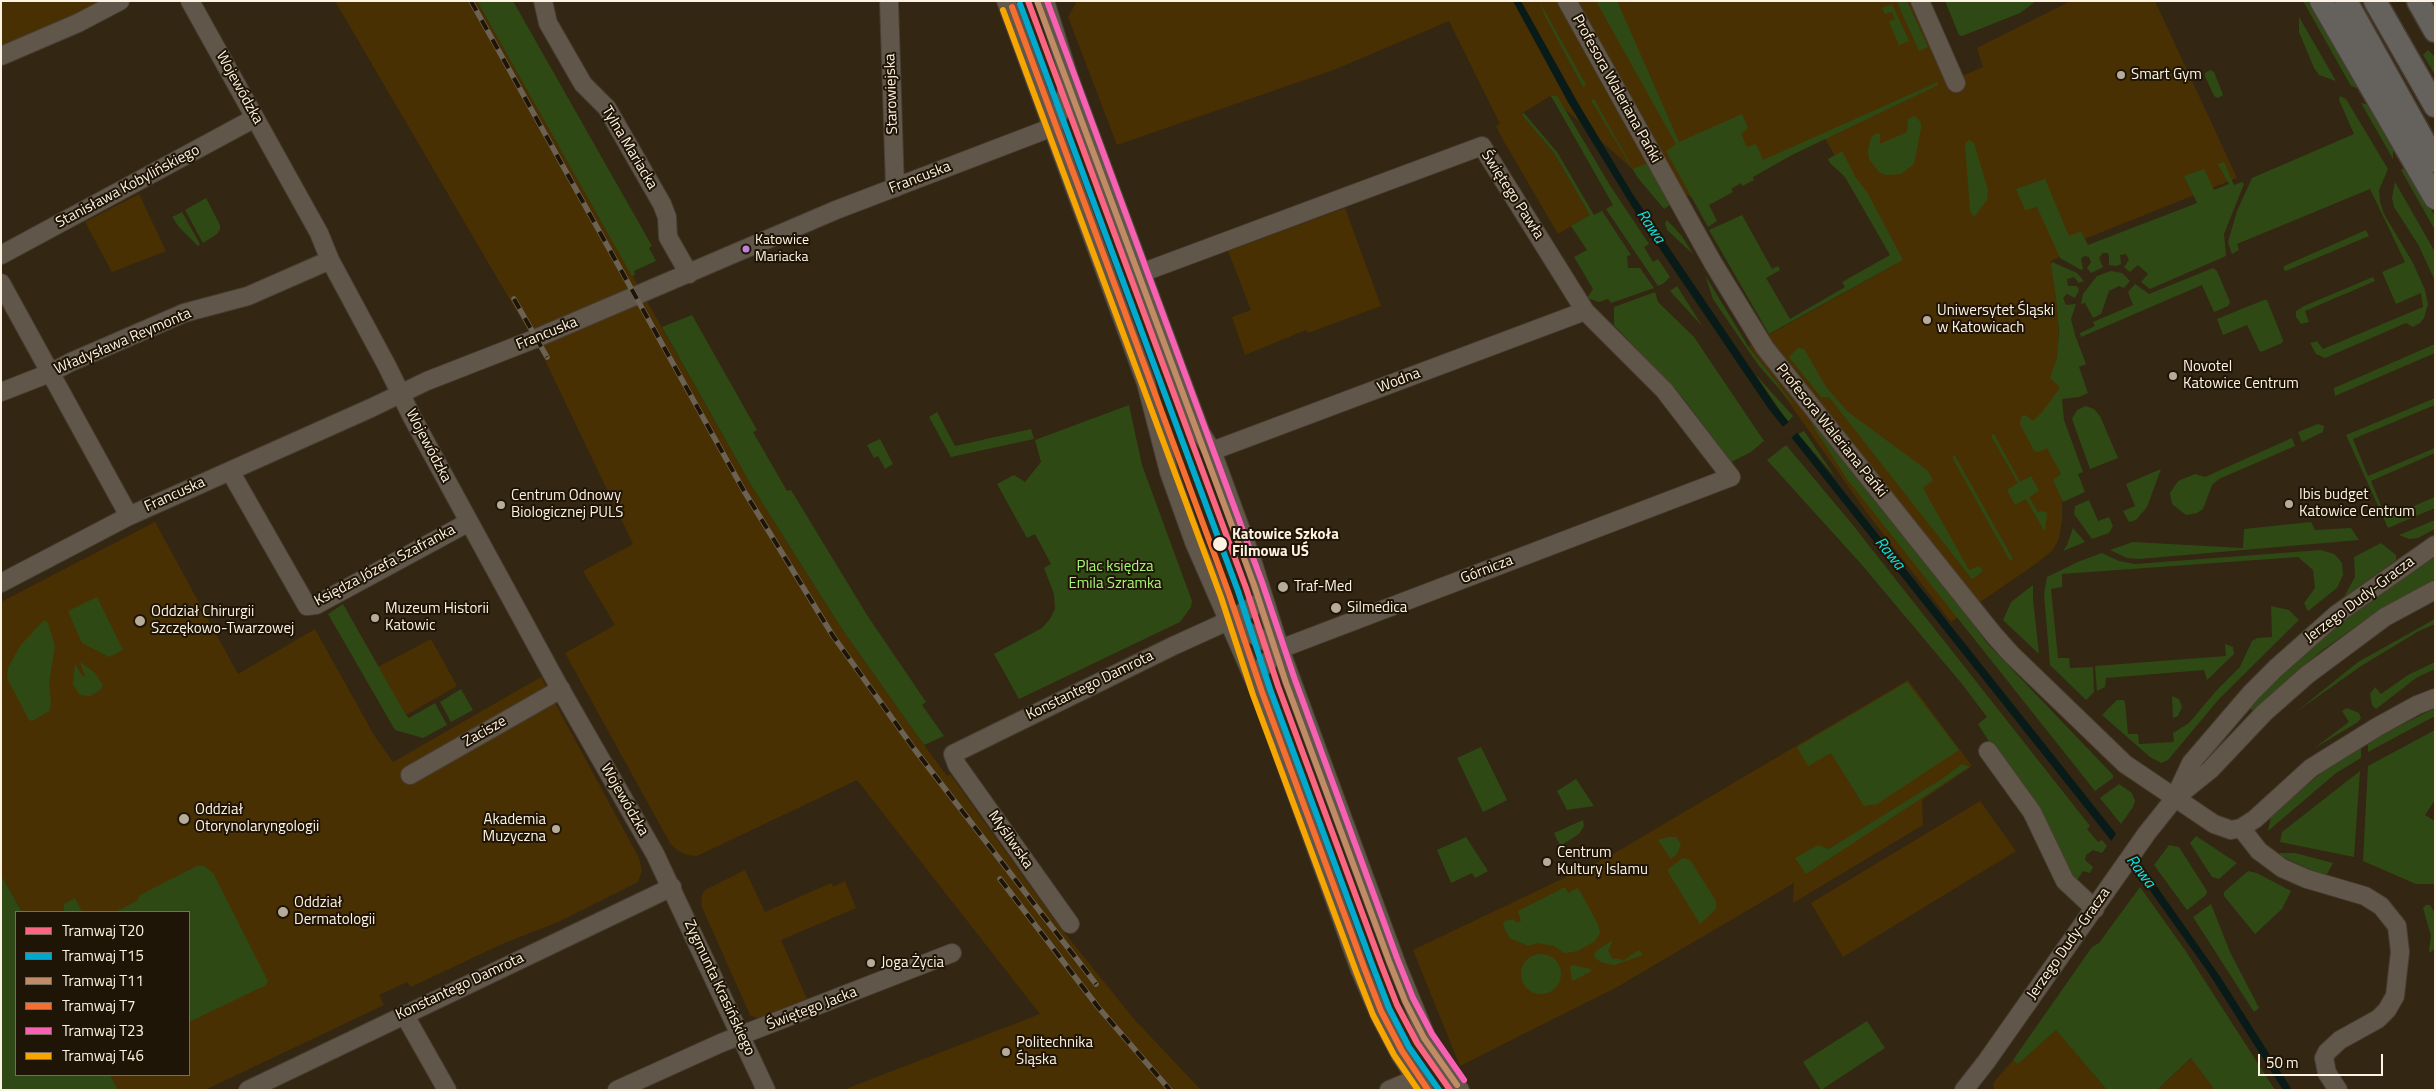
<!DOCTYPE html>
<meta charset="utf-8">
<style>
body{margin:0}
#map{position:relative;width:2436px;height:1091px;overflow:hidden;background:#332612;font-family:"Titillium Web",sans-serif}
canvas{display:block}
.frame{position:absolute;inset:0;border:2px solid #fef2e2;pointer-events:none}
.legend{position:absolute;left:15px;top:911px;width:175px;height:165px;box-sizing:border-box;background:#1f1507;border:1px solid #786d5f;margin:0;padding:6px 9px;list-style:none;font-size:15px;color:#fef2e2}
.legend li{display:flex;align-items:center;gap:10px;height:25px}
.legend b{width:25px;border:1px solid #786d5f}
.scale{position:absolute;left:2258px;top:1054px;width:125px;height:22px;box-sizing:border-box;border:2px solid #fef2e2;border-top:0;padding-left:6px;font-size:15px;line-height:18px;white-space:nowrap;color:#fef2e2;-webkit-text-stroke:4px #1f1507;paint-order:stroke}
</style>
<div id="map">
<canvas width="2436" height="1091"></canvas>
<div class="frame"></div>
<ul class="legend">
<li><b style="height:6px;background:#fa6682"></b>Tramwaj T20</li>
<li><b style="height:6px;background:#00a9ce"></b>Tramwaj T15</li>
<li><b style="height:6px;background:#c18c65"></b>Tramwaj T11</li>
<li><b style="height:6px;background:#f46f30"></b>Tramwaj T7</li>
<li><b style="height:6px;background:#f860b3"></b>Tramwaj T23</li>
<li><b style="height:6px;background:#f7a600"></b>Tramwaj T46</li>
</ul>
<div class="scale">50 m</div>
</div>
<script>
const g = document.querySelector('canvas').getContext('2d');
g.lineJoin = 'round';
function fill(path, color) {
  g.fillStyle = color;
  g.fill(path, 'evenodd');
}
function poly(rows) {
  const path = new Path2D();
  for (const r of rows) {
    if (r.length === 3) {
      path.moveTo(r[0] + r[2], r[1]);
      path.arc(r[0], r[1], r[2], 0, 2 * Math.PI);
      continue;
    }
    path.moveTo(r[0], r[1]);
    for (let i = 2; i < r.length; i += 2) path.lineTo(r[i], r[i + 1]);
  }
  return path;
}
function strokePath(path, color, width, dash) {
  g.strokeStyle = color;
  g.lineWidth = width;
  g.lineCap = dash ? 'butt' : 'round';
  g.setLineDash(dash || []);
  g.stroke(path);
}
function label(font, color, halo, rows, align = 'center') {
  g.font = font + ' "Titillium Web",sans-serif';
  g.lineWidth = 4;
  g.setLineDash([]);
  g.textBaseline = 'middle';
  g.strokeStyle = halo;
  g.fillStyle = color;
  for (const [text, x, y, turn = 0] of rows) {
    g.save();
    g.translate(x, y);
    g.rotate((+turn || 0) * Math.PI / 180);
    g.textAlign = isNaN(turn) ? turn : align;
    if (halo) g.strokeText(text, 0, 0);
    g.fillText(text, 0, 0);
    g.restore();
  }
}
const built = poly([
 [1,1,109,1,1,50],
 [335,1,477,1,751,485,842,629,924,745,947,776,950,774,1059,926,1134,1019,1201,1090,843,1090,1040,1014,857,780,697,856,687,855,677,850,670,843,565,653,615,625,583,571,633,544,544,358],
 [1077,1,1923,1,1957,78,1983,67,1977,48,2071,1,2155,1,2237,178,2057,250,2060,257,2051,261,2059,305,2058,359,2062,438,2062,520,2059,538,2053,550,2037,563,1951,622,1867,513,1749,346,1896,264,1823,135,1700,201,1637,173,1550,96,1521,114,1554,153,1590,215,1558,234,1502,138,1496,126,1500,124,1449,21,1336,69,1117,145,1068,17],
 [139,194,166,251,112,272,85,222],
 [1345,208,1381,306,1308,333,1306,330,1245,355,1232,317,1251,310,1228,251],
 [155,522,238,674,315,629,374,735,393,762,541,677,639,858,642,871,638,882,558,922,502,944,411,987,407,982,379,995,384,1005,205,1090,118,1090,110,1075,189,1075,189,912,22,912,1,875,1,602],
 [431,639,457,686,406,715,378,667],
 [1908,680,1972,766,1922,800,1923,825,1793,903,1794,883,1617,987,1460,1066,1413,950,1608,857],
 [1980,801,2016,851,1843,957,1811,903],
 [745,870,765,912,831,883,833,887,845,881,856,908,781,940,807,999,759,1019,750,1015,701,905,702,895,705,890],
 [2056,1030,2107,1090,1994,1090,1993,1083,2013,1060,2018,1064],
 [2192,1058,2215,1090,2157,1090]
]);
const green = poly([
 [477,1,513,1,652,246,649,248,656,261,634,271,635,275,632,276],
 [1539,1,1586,85,1583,87,1545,16],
 [1596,1,1617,1,1679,142,1742,114,1748,128,1741,134,1747,147,1756,144,1763,160,1938,82,1938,85,1792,155,1753,177,1754,180,1742,186,1741,183,1731,189,1733,192,1709,205,1717,221,1708,227,1666,151,1676,144],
 [1907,1,1928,47,1919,51,1897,2],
 [1945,1,2036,1,2020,13,1962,36,1959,35],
 [2303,1,2311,1,2359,89,2351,86],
 [1892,4,1909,41,1899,45,1889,22,1895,19,1892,12,1885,14,1882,8],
 [2299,17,2336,81,2319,75,2314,68,2299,32],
 [2428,50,2435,57,2435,75,2423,55],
 [2210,70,2214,72,2222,92,2223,95,2218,98,2214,96,2205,76,2205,73],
 [1551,96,1557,96,1611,187,1649,244,1644,247,1653,262,1658,259,1670,277,1664,283,1658,286,1606,209,1613,205],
 [2340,96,2346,99,2388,169,2379,190,2380,202,2384,214,2413,263,2425,290,2428,304,2424,318,2420,323,2413,327,2406,323,2325,358,2316,354,2310,343,2317,341,2323,349,2423,307,2421,293,2396,304,2382,272,2405,262,2370,189,2237,244,2239,250,2232,254,2228,242,2237,211,2252,178,2354,134,2339,100],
 [1594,99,1633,169,1648,163,1670,205,1664,209,1638,178,1591,100],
 [2361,103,2370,105,2393,144,2393,159],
 [1524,113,1557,152,1594,215,1602,211,1631,255,1627,256,1628,268,1640,268,1654,288,1611,303,1608,299,1599,302,1587,298,1593,289,1574,257,1587,250,1571,226,1590,215,1554,153,1521,114],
 [1915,116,1921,123,1921,128,1914,164,1901,174,1886,175,1879,172,1869,159,1868,151,1871,138,1876,133,1880,134,1880,144,1907,132,1908,119],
 [1969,140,1974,143,1988,190,1987,200,1974,217,1970,211,1965,144],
 [1842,151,1856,178,1867,192,1903,260,1769,334,1709,230,1742,215,1772,269,1778,266,1780,270,1766,278,1790,319,1845,287,1842,282,1890,255,1845,177,1830,163,1828,159],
 [2224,162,2234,185,2242,182,2244,184,2224,234,2226,256,2150,289,2141,282,2148,274,2138,265,2130,272,2124,267,2129,260,2126,254,2120,255,2121,264,2117,266,2109,265,2109,256,2108,253,2103,253,2099,258,2103,267,2091,273,2087,268,2091,262,2089,257,2084,256,2081,259,2083,269,2081,270,2060,258,2037,207,2025,210,2016,189,2045,179,2069,236,2081,231,2088,245,2197,203,2184,176,2204,169,2214,190,2229,184,2218,164],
 [2406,167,2435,216,2435,230,2401,170],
 [2395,182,2435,252,2435,281,2419,246,2394,207,2392,198],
 [206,198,220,225,220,229,217,234,203,243,185,210],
 [182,212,200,244,198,246,179,227,172,217],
 [1667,220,1682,236,1693,254,1667,230,1665,223],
 [2366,230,2369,236,2286,271,2284,270,2284,266],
 [2052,262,2077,273,2084,281,2079,283,2074,277,2067,279,2068,286,2077,286,2079,290,2075,298,2067,294,2063,298,2066,305,2076,304,2071,319,2075,335,2086,364,2079,367,2088,393,2079,397,2062,399,2064,420,2083,472,2078,474,2085,492,2063,502,2053,480,2061,474,2047,448,2039,452,2034,451,2020,424,2021,417,2025,415,2033,421,2043,411,2059,389,2059,386,2050,378,2057,358,2059,332,2056,296,2051,265],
 [2213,268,2217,271,2230,302,2228,306,2214,312,2202,285,2081,337,2080,333,2095,326,2093,322,2133,305,2128,292,2135,284,2149,294],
 [2111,271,2122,273,2130,281,2124,288,2119,286,2109,291,2101,314,2093,318,2085,303,2081,304,2083,294,2097,276],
 [1705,275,1748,346,1798,410,1759,366,1741,340,1713,299],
 [2373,277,2375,281,2305,311,2309,322,2301,324,2296,317,2296,311,2304,306],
 [1677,286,1699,321,1703,327,1670,291],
 [1655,292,1658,302,1694,337,1764,441,1751,452,1731,462,1683,398,1614,325,1614,307],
 [2264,300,2267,300,2283,340,2282,343,2261,352,2259,350,2247,325,2223,335,2217,319],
 [692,315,757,430,753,432,787,491,791,490,867,615,926,702,922,705,944,736,924,745,842,629,751,485,662,327],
 [2435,344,2435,353,2335,396,2334,388],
 [1798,348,1804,349,1826,387,1848,412,1927,470,1933,480,1923,488,1969,570,1979,566,1983,571,1972,579,1829,397,1821,397,1789,357],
 [1755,374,1793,416,1788,422,1764,387],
 [2435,398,2435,405,2353,439,2368,476,2435,448,2435,453,2371,481,2386,518,2435,497,2435,508,2388,528,2346,435],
 [1129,405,1142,465,1192,601,1191,607,1180,622,1019,699,994,654,1042,628,1050,619,1055,609,1054,594,1044,568,1051,564,1035,534,1027,538,997,484,1014,475,1025,482,1041,462,1035,440],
 [2086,406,2094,409,2100,416,2118,458,2090,469,2072,419,2077,410],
 [937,412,955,446,1031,429,1034,439,951,457,929,417],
 [1814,421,1957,601,1986,642,2113,775,2113,778,2095,791,1847,479,1811,423],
 [2318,424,2324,426,2323,432,2302,442,2298,432],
 [1804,431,1836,478,1798,434],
 [1994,434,2020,482,2031,476,2039,491,2029,497,2038,512,2043,511,2047,513,2045,532,2026,499,2015,505,2007,490,2018,483,1991,436],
 [2292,438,2295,446,2219,479,2212,485,2203,509,2197,513,2186,515,2172,504,2170,493,2178,481,2195,474,2205,477],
 [880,439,893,464,885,469,878,456,874,458,867,445],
 [1786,445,1852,524,2090,826,2087,829,2098,842,2102,840,2107,846,2102,853,2093,850,2086,855,2085,860,2093,867,2090,873,2083,871,2076,882,1978,724,1987,717,1962,684,1862,565,1767,460],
 [1955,456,2013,559,2010,561,1952,457],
 [2161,469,2147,507,2136,520,2129,522,2123,511,2135,506,2126,484],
 [2089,500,2098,521,2109,517,2113,526,2109,533,2092,539,2074,514,2075,506],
 [2435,520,2435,529,2418,538,2409,539,2399,535],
 [2311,522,2315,530,2351,528,2359,540,2139,559,2127,558,2110,550,2133,542,2243,548,2244,529],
 [2073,528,2085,542,2063,551,2067,545],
 [2381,543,2396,555,2396,560,2344,597,2355,577,2354,557],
 [2321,550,2334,554,2338,558,2342,563,2343,575,2337,588,2308,611,2304,603,2315,588,2313,570,2298,557,2062,574,2062,587,2051,589,2058,658,2069,658,2070,668,2093,667,2094,692,2086,700,2050,665,2044,594,2047,577,2080,561,2102,553,2119,561,2135,564],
 [2435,557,2435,581,2365,620,2321,651,2253,711,2251,709,2251,706,2275,682,2334,628,2384,591],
 [2033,585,2033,599,2039,654,2003,620,2011,602],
 [97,597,123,650,109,657,82,643,68,611],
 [343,604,406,715,409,718,435,703,447,725,423,738,395,730,328,614],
 [2271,606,2289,610,2299,620,2219,699,2168,760,2161,763,2150,757,2102,715,2117,700,2123,700,2125,702,2128,734,2138,734,2139,744,2174,742,2173,733,2189,723,2216,691,2240,667,2252,641,2257,638,2272,637],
 [2435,619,2435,624,2419,631,2361,666,2296,712,2358,662],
 [44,620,48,623,55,646,49,683,51,704,49,711,32,721,29,720,7,678,8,668,20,646],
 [2225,644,2233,647,2234,654,2207,680,2204,670,2106,678,2105,687,2097,691,2095,666,2226,656],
 [80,662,95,673,103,685,100,690,90,696,80,695,73,685,75,664,83,677,85,676],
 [2435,662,2435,669,2416,678,2376,709,2372,705,2370,694,2375,687,2381,694,2408,675],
 [1907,682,1959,750,1877,804,1864,806,1831,753,1808,766,1797,747],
 [461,689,473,710,451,722,440,702],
 [2172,696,2179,699,2182,707,2178,716,2173,718],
 [2347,708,2359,713,2361,718,2358,722,2313,749,2349,722,2342,711],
 [2435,708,2435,716,2368,752,2368,742],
 [2435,730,2435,800,2425,815,2435,821,2435,884,2416,884,2363,861,2368,766],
 [1481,747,1507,800,1483,812,1457,758],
 [2361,747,2361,758,2336,773,2268,831,2271,817,2278,809,2331,765],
 [1962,764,1969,767,1806,874,1795,858,1818,845,1829,849,1942,779],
 [2360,771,2354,857,2280,842,2282,832],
 [1576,779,1594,806,1567,810,1557,791],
 [2119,784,2132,793,2135,801,2133,807,2121,824,2100,798],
 [1583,820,1584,826,1579,834,1560,846,1554,833],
 [2196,836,2237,863,2219,879,2212,877,2190,843],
 [1466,837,1488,871,1475,878,1472,873,1451,883,1437,850],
 [1668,837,1676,837,1681,845,1677,854,1671,859,1658,840],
 [2169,845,2179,847,2207,891,2206,895,2187,910,2154,865],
 [2280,853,2295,853,2333,863,2327,874,2318,873,2279,855],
 [1683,858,1690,860,1716,901,1716,909,1700,924,1667,870],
 [197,866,204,866,213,873,268,981,266,985,189,1022,189,912,115,912,137,901,140,895],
 [2248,871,2257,873,2291,891,2282,909,2255,934,2224,896,2224,892],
 [1,875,22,912,16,912,16,1075,110,1075,118,1090,1,1090],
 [1565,887,1568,893,1578,888,1598,924,1600,933,1595,941,1578,951,1564,953,1554,946,1538,943,1528,946,1510,938,1505,930,1503,924,1505,921,1513,919,1517,923,1521,921,1518,911],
 [2140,887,2185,950,2275,1090,2215,1090,2191,1058,2157,1090,2107,1090,2056,1030,2018,1064,2013,1060,2092,947,2099,943],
 [75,898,82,912,64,912,64,904],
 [2211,904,2230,952,2259,1008,2254,1012,2193,917],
 [2426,905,2430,905,2435,913,2435,948,2430,953,2429,950,2431,936,2423,908],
 [1613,940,1608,951,1613,959,1621,959,1623,961,1639,950,1643,955,1614,965,1603,963,1596,959,1594,956,1596,951],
 [1541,974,20],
 [1573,965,1590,969,1592,971,1572,981,1570,967],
 [1867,1021,1885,1048,1821,1090,1803,1062]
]);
const water = poly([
 [1513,1,1521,1,1578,103,1632,193,1776,406,2148,874,2221,978,2292,1090,2283,1090,2208,972,2144,882,1768,408,1639,218,1569,104]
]);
const pier = poly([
 [1790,421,1798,432,1788,440,1780,429],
 [2117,832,2149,872,2142,883,2110,843]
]);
const minor = poly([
 [190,1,319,233,330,260,387,366,412,417,557,683,655,854,766,1090],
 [543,1,548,23,583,84,607,108,662,204,667,217,668,237,689,274],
 [889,1,895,188],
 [1006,1,1146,383,1169,472,1194,542,1260,693,1360,970,1380,1016,1401,1056,1424,1090],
 [1045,1,1069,77,1201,433,1212,451,1252,560,1280,649,1398,968,1426,1036,1460,1090],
 [1567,1,1713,263,1765,348,1994,635,2011,654,2125,764,2214,824,2231,830,2241,828,2255,819,2311,768,2377,727,2417,705,2435,698],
 [1920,1,1956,83],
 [1,56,78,23,120,1],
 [1,255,255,118],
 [1141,273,1482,146,1585,311,1664,390,1731,477,1280,649,1253,677],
 [1,283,129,516],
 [1,392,50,373,71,362,184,313,248,296,330,260],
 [1212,451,1585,311],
 [230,471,307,606,316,605,469,522],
 [1,583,129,516,371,408,427,381,532,340,836,210,1053,127,1065,101,1069,77],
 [1228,621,1280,649],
 [1988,751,2032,812,2065,881,2095,909],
 [410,775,561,689],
 [2176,795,2191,763,2251,693,2276,668,2337,614,2435,545],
 [2241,828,2259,851,2282,868,2307,879,2365,896,2381,906,2397,926,2400,952,2395,996,2387,1010,2378,1019,2340,1040,2327,1052,2324,1058,2327,1073,2338,1090],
 [1070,924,957,765,953,754,1173,646,1228,621,1264,600],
 [404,1014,447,1090],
 [248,1090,672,887],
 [617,1090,721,1043,952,953],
 [1389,1090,1415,1079],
 [1964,1090,1986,1062,2147,833,2175,798,2210,770,2264,713,2307,675,2385,617,2435,590]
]);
const major = poly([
 [2321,1,2435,198],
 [2346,1,2435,161],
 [2375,1,2435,106],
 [2418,1,2435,31]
]);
const rail = poly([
 [471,1,744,491,833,636,915,750,1096,984],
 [514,299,547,357],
 [1000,879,1098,1007,1170,1090]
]);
const tram1 = poly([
 [1028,1,1246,588,1278,686,1381,964,1397,1005,1417,1043,1450,1090]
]);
const tram2 = poly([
 [1020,4,1238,591,1270,689,1373,967,1389,1008,1409,1047,1439,1090]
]);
const tram3 = poly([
 [1037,1,1254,585,1286,683,1389,961,1405,1001,1424,1038,1457,1085]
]);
const tram4 = poly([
 [1012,7,1229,594,1262,692,1365,970,1381,1011,1402,1051,1428,1090]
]);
const tram5 = poly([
 [1047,1,1262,582,1295,680,1397,958,1413,998,1432,1034,1464,1080]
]);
const tram6 = poly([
 [1003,10,1221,597,1253,695,1357,974,1373,1015,1394,1055,1418,1090]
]);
const markers = [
 [2121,75,5,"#b7ab99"],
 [746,249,4.5,"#c07fdc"],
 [1927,320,5,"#b7ab99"],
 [2173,376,5,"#b7ab99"],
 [2289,504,5,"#b7ab99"],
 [501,505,5,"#b7ab99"],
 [1220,544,8,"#fef2e2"],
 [1283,587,6,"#b7ab99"],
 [1336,608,6,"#b7ab99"],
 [375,618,5,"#b7ab99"],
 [140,621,6,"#b7ab99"],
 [184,819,6,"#b7ab99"],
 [556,829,5,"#b7ab99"],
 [1547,862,5,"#b7ab99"],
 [283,912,6,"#b7ab99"],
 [871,963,5,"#b7ab99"],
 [1006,1052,5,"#b7ab99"]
];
const busNames = [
 ["Katowice",755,241],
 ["Mariacka",755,258]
];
const poiNames = [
 ["Smart Gym",2131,75],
 ["Uniwersytet Śląski",1937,311],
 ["w Katowicach",1937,328],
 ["Novotel",2183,367],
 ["Katowice Centrum",2183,384],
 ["Ibis budget",2299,495],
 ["Katowice Centrum",2299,512],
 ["Centrum Odnowy",511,496],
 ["Biologicznej PULS",511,513],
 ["Traf-Med",1294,587],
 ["Silmedica",1347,608],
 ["Muzeum Historii",385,609],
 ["Katowic",385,626],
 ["Oddział Chirurgii",151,612],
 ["Szczękowo-Twarzowej",151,629],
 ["Oddział",195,810],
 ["Otorynolaryngologii",195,827],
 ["Akademia",546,820,"right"],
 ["Muzyczna",546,837,"right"],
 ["Centrum",1557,853],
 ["Kultury Islamu",1557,870],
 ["Oddział",294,903],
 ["Dermatologii",294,920],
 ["Joga Życia",881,963],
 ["Politechnika",1016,1043],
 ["Śląska",1016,1060]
];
const streetNames = [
 ["Wojewódzka",239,88,61],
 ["Profesora Waleriana Pańki",1616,89,61],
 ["Starowiejska",892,94,-92],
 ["Tylna Mariacka",629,148,59],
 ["Francuska",920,178,-21],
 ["Stanisława Kobylińskiego",128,187,-28],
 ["Świętego Pawła",1512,195,57],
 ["Francuska",547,334,-22],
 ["Władysława Reymonta",123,342,-23],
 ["Wodna",1399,381,-21],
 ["Profesora Waleriana Pańki",1831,431,51],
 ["Wojewódzka",428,446,62],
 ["Francuska",175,495,-24],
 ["Księdza Józefa Szafranka",385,566,-28],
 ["Górnicza",1487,570,-21],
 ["Jerzego Dudy-Gracza",2360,600,-37],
 ["Konstantego Damrota",1090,686,-26],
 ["Zacisze",485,732,-30],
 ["Wojewódzka",624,800,60],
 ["Myśliwska",1010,840,55],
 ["Jerzego Dudy-Gracza",2069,944,-55],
 ["Konstantego Damrota",460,987,-25],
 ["Zygmunta Krasińskiego",719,988,65],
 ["Świętego Jacka",812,1009,-21]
];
const stopNames = [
 ["Katowice Szkoła",1232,535],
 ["Filmowa UŚ",1232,552]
];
const parkNames = [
 ["Plac księdza",1115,567],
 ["Emila Szramka",1115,584]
];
const waterNames = [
 ["Rawa",1650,227,56],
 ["Rawa",1889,554,51],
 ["Rawa",2140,872,53]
];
fill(built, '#493003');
fill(green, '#2f4915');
fill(water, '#081b19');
fill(pier, '#332612');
strokePath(minor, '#473d31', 20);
strokePath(major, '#473d31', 25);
strokePath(minor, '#605649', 18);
strokePath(major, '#65625e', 22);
strokePath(rail, '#6b6254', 5.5);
strokePath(rail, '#1f1507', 4, [11]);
strokePath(tram1, '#fa6682', 6);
strokePath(tram2, '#00a9ce', 6);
strokePath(tram3, '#c18c65', 6);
strokePath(tram4, '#f46f30', 6);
strokePath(tram5, '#f860b3', 6);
strokePath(tram6, '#f7a600', 6);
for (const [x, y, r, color] of markers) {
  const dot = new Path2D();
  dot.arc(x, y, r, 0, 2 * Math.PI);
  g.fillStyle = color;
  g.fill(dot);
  strokePath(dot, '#1f1507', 2);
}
label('14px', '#fef2e2', '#1f1507', busNames, 'left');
label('15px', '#fef2e2', '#1f1507', poiNames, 'left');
label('15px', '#fef2e2', '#1f1507', streetNames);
label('bold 15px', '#fef2e2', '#1f1507', stopNames, 'left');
label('15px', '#a7f476', '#1f1507', parkNames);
label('italic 16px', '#0ce5e5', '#1f1507', waterNames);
</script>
